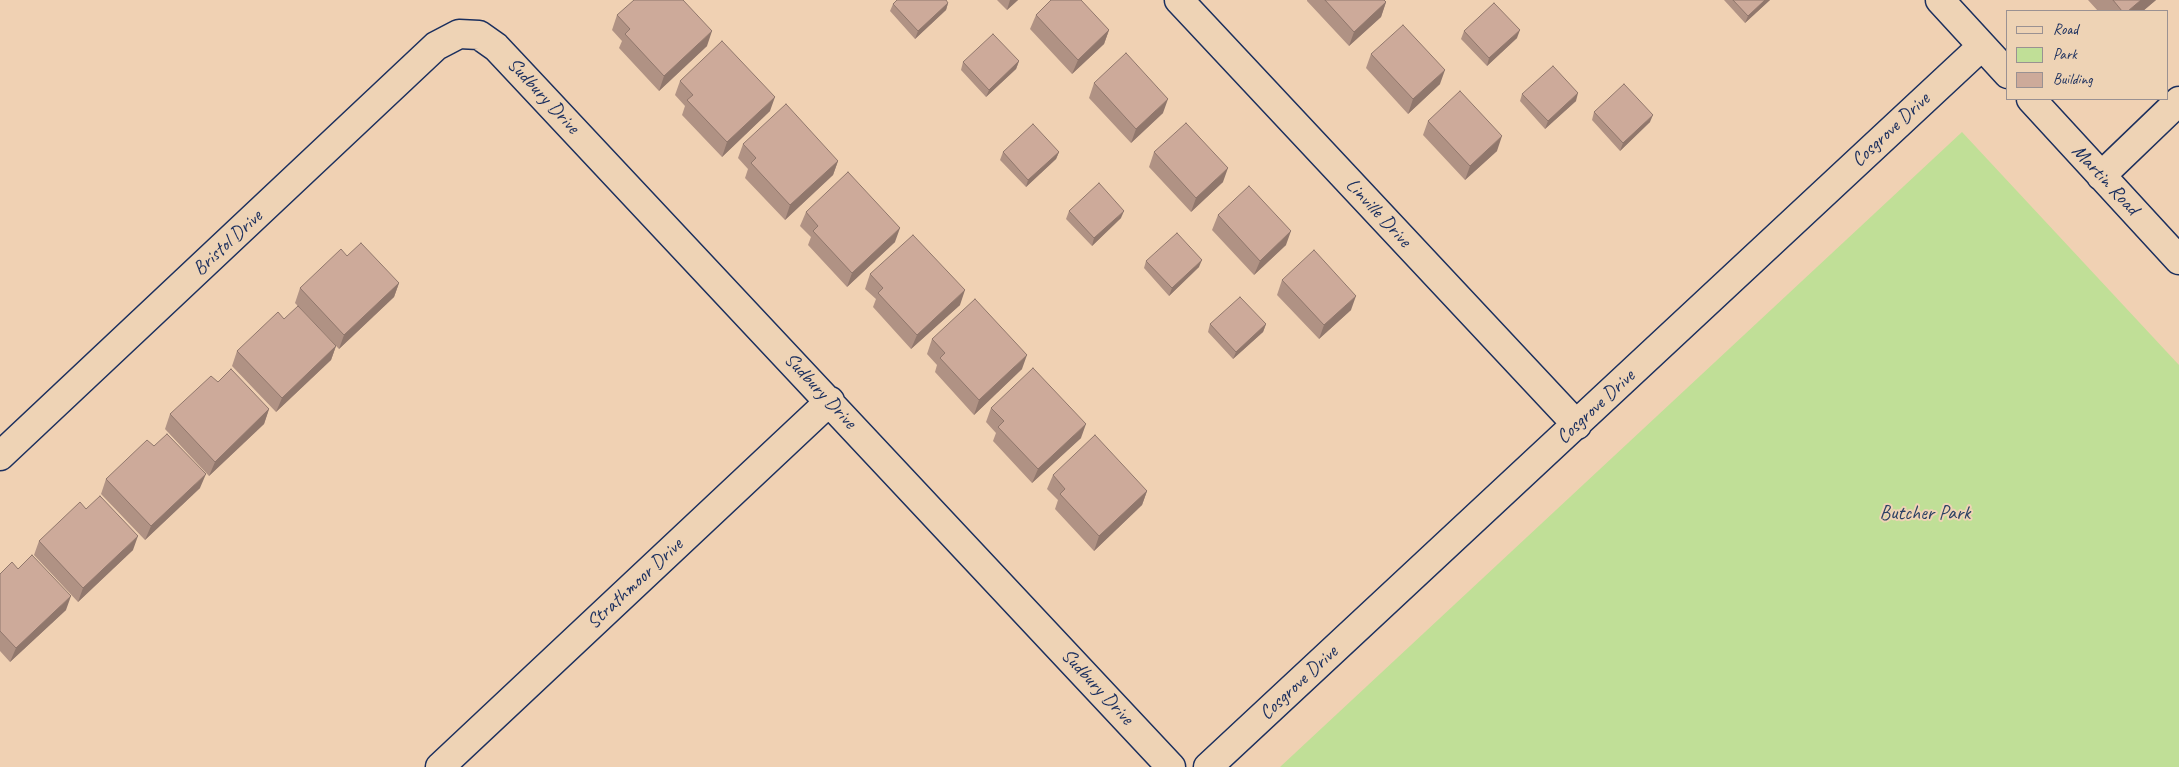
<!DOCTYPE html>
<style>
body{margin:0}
#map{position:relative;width:2179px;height:767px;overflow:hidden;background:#f0d1b3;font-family:Caveat,sans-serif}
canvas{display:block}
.legend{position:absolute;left:2006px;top:10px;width:162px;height:90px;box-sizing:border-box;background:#eed3b5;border:1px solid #9a9192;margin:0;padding:6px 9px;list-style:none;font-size:15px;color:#1b2f5e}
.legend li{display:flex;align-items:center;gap:10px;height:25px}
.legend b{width:25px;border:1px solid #9a9192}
</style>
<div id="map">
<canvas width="2179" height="767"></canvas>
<ul class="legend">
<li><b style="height:6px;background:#eed3b5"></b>Road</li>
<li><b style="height:14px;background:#c0df97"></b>Park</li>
<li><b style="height:14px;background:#cdaa9a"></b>Building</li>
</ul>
</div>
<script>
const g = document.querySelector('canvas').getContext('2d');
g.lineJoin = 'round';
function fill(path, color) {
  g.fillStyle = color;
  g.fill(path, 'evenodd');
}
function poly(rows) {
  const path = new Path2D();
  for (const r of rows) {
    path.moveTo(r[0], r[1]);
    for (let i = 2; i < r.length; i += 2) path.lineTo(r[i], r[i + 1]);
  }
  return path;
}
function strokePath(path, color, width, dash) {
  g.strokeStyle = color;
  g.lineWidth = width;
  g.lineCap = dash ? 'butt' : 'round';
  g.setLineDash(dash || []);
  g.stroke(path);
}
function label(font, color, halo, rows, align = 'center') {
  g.font = font + ' Caveat,sans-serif';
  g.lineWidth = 4;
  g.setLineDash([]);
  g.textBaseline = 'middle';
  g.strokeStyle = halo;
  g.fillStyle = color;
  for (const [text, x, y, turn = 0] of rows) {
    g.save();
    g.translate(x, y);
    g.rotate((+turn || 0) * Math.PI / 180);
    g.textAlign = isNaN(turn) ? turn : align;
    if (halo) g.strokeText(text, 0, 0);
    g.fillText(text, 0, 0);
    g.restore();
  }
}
const green = poly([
 [1962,132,2179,365,2179,767,1280,767]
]);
const street = poly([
 [1179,0,1577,425],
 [1940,0,2008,74],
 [2031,99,2179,260],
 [2101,176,2179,101],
 [0,456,436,46,459,34,479,35,496,47,512,64,1171,767],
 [440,767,830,401],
 [1208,767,1982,46]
]);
const wall = poly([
 [997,0,1018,0,1007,10],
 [1307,0,1384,0,1386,2,1381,17,1349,46,1307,1],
 [1724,0,1770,0,1745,23],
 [2088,0,2156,0,2143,11,2098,11],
 [948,3,946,10,915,39,890,11,893,4],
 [617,15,707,46,659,91,619,48,622,41,612,30],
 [1036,15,1109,30,1104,44,1072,74,1030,29],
 [1464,31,1517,38,1487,66,1461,39],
 [1371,54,1440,84,1408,114,1366,68],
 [1019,61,1016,69,986,97,961,70,963,62],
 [680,81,770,111,722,157,682,115,685,106,675,95],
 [1094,83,1163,113,1131,143,1089,98],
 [1522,94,1576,101,1545,129,1520,101],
 [1594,112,1650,122,1620,151,1592,120],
 [1428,121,1497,151,1465,180,1423,135],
 [743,144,838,161,833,175,785,220,745,178,748,169,738,158],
 [1003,152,1059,152,1056,159,1026,187,1000,160],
 [1154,152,1223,182,1191,212,1149,167],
 [1069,211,1121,218,1092,246,1066,219],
 [806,212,895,242,847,287,808,245,811,237,800,226],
 [1218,215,1286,245,1254,275,1212,230],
 [1146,261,1199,267,1169,296,1144,268],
 [870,274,960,305,911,349,873,307,876,299,865,289],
 [1282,280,1351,310,1319,339,1277,295],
 [399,283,394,297,339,349,295,303,300,288],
 [284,319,336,346,331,360,276,412,232,366,237,351],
 [1210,324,1266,324,1263,332,1233,359,1208,332],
 [932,339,1022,369,974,415,935,372,937,365,927,354],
 [218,382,269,409,264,424,209,476,165,429,170,414],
 [991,408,1081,438,1032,483,993,441,996,433,986,422],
 [154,446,200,488,145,540,101,494,106,479],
 [1053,475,1147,491,1142,505,1094,551,1055,509,1058,500,1047,489],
 [39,541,133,550,78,602,34,555],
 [18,569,66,610,10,662,0,651,0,574]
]);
const shadedWall = poly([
 [1010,0,1018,0,1007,10],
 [1765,0,1770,0,1745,23,1748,16],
 [2141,0,2156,0,2143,11,2128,11],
 [1386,2,1381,17,1349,46,1354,32],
 [948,3,946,10,915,39,918,31],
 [1109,30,1104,44,1072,74,1078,60],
 [1520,30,1517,38,1487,66,1489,58],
 [712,31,707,46,659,91,664,76],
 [1019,61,1016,69,986,97,989,90],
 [1445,70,1440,84,1408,114,1413,99],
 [1578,93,1576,101,1545,129,1548,121],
 [775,97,770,111,722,157,727,142],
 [1168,99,1163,113,1131,143,1136,129],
 [1653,115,1650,122,1620,151,1623,143],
 [1502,136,1497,151,1465,180,1470,166],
 [1059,152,1056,159,1026,187,1028,180],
 [838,161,833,175,785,220,790,205],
 [1228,168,1223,182,1191,212,1196,198],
 [1124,211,1121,218,1092,246,1094,238],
 [900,228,895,242,847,287,852,273],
 [1291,231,1286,245,1254,275,1260,261],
 [1202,260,1199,267,1169,296,1172,288],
 [399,283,394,297,339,349,344,335],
 [965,290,960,305,911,349,917,335],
 [1356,296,1351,310,1319,339,1324,325],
 [1266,324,1263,332,1233,359,1236,352],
 [336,346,331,360,276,412,282,398],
 [1027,355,1022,369,974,415,979,400],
 [269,409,264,424,209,476,215,462],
 [1086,424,1081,438,1032,483,1038,469],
 [206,474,200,488,145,540,151,526],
 [1147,491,1142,505,1094,551,1099,536],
 [138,536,133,550,78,602,83,588],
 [71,596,66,610,10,662,16,648]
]);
const building = poly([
 [634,0,683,0,712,31,664,76,625,34,630,29,617,15,634,0],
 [897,0,946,0,948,3,918,31,893,4,897,0],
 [1051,0,1081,0,1109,30,1078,60,1036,15,1051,0],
 [1325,0,1384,0,1386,2,1354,32,1325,0],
 [1733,0,1765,0,1748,16,1733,0],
 [2113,0,2141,0,2128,11,2122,11,2113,0],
 [1494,3,1520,30,1489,58,1464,31,1494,3],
 [1403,25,1445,70,1413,99,1371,54,1403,25],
 [993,34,1019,61,989,90,963,62,993,34],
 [722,41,775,97,727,142,687,100,693,95,680,81,722,41],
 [1126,53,1168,99,1136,129,1094,83,1126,53],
 [1553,66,1578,93,1548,121,1522,94,1553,66],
 [1624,84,1653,115,1623,143,1594,112,1624,84],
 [1460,91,1502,136,1470,166,1428,121,1460,91],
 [786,104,838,161,790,205,751,163,756,158,743,144,786,104],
 [1186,123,1228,168,1196,198,1154,152,1186,123],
 [1033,124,1059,152,1028,180,1003,152,1033,124],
 [848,172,900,228,852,273,813,231,818,226,806,212,848,172],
 [1099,183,1124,211,1094,238,1069,211,1099,183],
 [1249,186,1291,231,1260,261,1218,215,1249,186],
 [1177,233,1202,260,1172,288,1146,261,1177,233],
 [913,235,965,290,917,335,878,293,883,288,870,274,913,235],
 [361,243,399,283,344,335,300,288,341,249,347,256,361,243],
 [1314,250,1356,296,1324,325,1282,280,1314,250],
 [1240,297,1266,324,1236,352,1210,324,1240,297],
 [975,299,1027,355,979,400,940,358,945,353,932,339,975,299],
 [298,306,336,346,282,398,237,351,278,312,284,319,298,306],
 [1033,368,1086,424,1038,469,998,427,1004,421,991,408,1033,368],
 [231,369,269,409,215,462,170,414,211,376,218,382,231,369],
 [167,434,206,474,151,526,106,479,147,440,154,446,167,434],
 [1095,435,1147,491,1099,536,1060,494,1065,489,1053,475,1095,435],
 [100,496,138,536,83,588,39,541,80,502,86,509,100,496],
 [32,555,71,596,16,648,0,631,0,574,12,562,18,569,32,555]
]);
const streetNames = [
 ["Sudbury Drive",543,96,47],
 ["Cosgrove Drive",1891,130,-43],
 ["Martin Road",2105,180,47],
 ["Linville Drive",1378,213,47],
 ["Bristol Drive",228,243,-43],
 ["Sudbury Drive",820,391,47],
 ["Cosgrove Drive",1596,407,-43],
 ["Strathmoor Drive",635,584,-43],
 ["Cosgrove Drive",1299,683,-43],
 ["Sudbury Drive",1097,687,47]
];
const parkNames = [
 ["Butcher Park",1925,514]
];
fill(green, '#c0df97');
strokePath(street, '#1b2f5e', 31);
strokePath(street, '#eed3b5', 28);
fill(wall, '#b09284');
fill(shadedWall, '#90776c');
fill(building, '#cdaa9a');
strokePath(building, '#90776c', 1);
label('20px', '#1b2f5e', '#eed3b5', streetNames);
label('20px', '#2c4164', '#eed3b5', parkNames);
</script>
